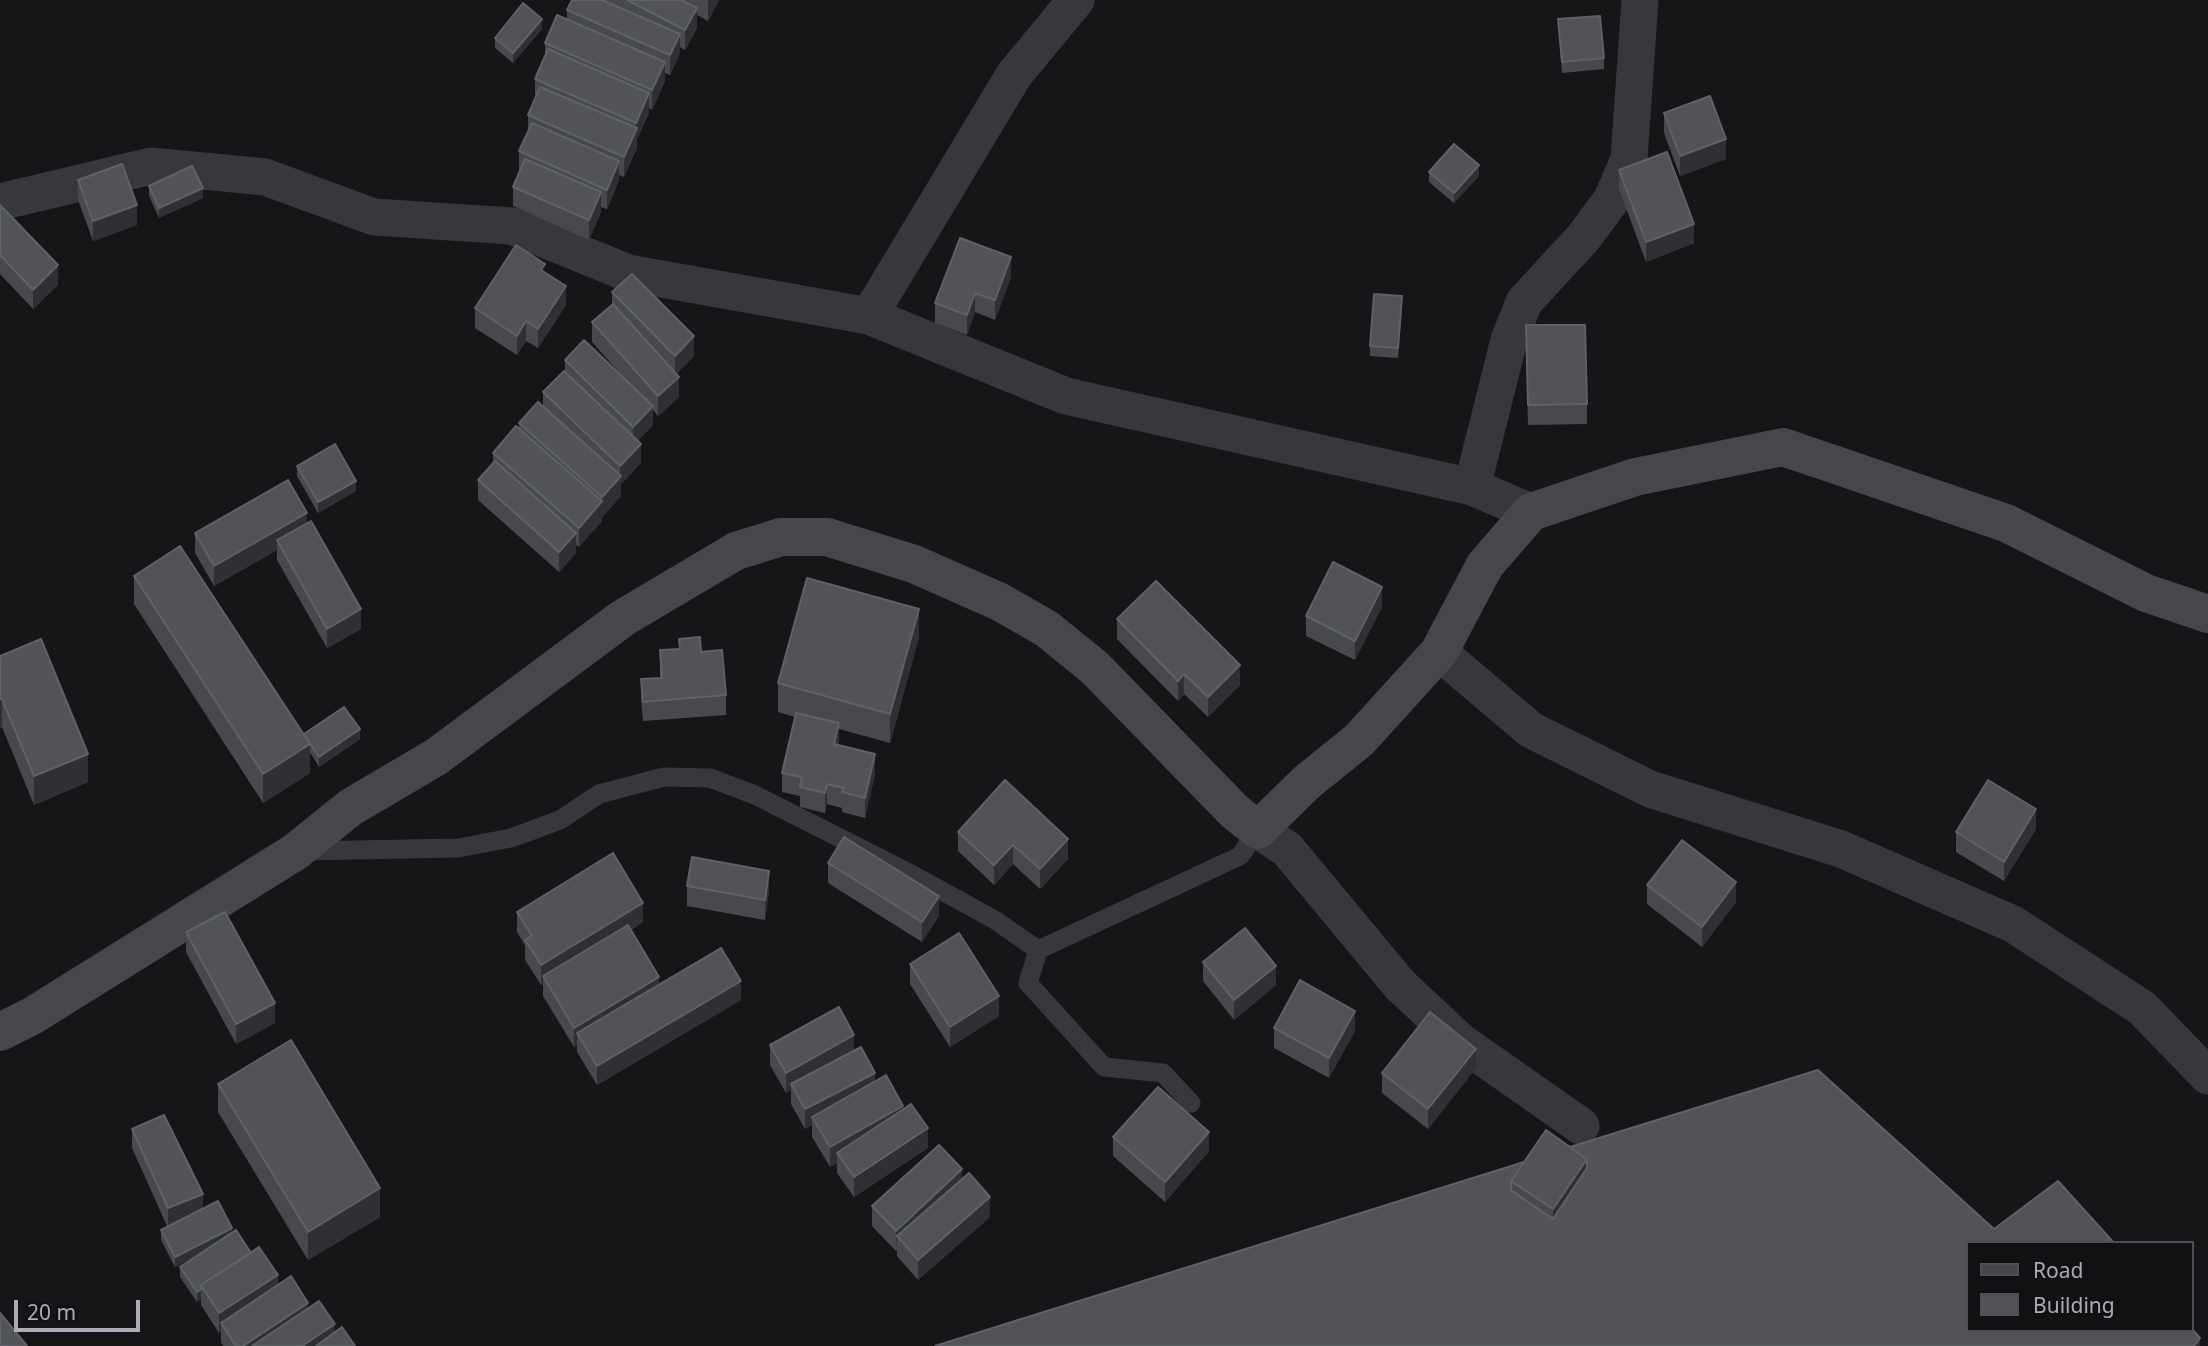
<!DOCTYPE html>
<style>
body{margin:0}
#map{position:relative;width:2208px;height:1346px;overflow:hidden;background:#161618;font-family:"Noto Sans",sans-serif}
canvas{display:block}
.legend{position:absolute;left:1966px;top:1241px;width:228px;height:91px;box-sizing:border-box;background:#111113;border:2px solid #4d4f55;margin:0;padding:9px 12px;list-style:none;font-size:21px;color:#a8adb8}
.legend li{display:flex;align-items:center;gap:14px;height:35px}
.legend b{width:35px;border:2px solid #4d4f55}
.scale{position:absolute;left:14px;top:1300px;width:126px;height:32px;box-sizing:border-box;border:4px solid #a8adb8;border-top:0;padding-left:9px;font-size:21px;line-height:24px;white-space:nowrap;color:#a8adb8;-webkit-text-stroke:5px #111113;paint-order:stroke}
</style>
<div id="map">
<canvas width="2208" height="1346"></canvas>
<ul class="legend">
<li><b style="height:9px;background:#45474d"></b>Road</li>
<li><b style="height:19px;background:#525359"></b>Building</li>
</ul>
<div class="scale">20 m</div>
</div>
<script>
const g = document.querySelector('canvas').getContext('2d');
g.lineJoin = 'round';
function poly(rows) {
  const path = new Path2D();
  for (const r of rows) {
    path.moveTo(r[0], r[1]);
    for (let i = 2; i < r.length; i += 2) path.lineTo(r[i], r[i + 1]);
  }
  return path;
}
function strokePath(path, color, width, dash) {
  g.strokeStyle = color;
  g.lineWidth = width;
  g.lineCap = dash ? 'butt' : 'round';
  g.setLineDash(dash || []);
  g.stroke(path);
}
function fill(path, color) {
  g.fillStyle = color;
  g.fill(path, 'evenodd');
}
const lane = poly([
 [302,851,458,848,511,838,560,820,599,794,664,777,710,778,755,795,913,875,995,920,1038,950],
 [1191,1103,1163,1073,1104,1067,1028,983,1038,950,1240,856,1258,830]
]);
const street = poly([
 [0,202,151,166,265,177,374,217,512,226,628,273,869,316,1066,396,1472,487,1531,512],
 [869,316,1014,75,1076,0],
 [1472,487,1509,340,1524,302,1583,238,1612,199,1629,159,1640,0],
 [1439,652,1531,730,1650,789,1841,849,2013,924,2142,1008,2208,1076],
 [1258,830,1287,849,1400,985,1461,1042,1581,1126]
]);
const secondary = poly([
 [0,1032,32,1016,295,852,351,807,436,757,623,618,736,551,781,537,827,537,914,564,1000,602,1047,629,1095,668,1235,812,1258,830,1307,782,1359,740,1439,652,1485,565,1531,512,1635,477,1783,447,2006,523,2146,593,2208,614]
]);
const wall = poly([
 [572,0,719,0,708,21,697,15,697,28,685,50,680,47,680,53,670,75,665,73,665,81,652,110,649,108,649,113,637,139,637,148,624,177,619,175,619,180,607,209,601,207,601,212,589,240,513,206,513,187,520,171,519,171,519,151,528,131,528,115,535,99,535,79,545,57,545,43,567,19,567,10],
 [1558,19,1604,58,1604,69,1562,73],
 [542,29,513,63,495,48,495,38],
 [1664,113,1726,159,1680,176,1664,133],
 [1619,170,1694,243,1646,262,1619,189],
 [1429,172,1479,176,1454,203,1429,182],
 [78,180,137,225,93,241,78,200],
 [149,186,203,198,159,218,149,196],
 [0,205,58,285,33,309,0,274],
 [545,272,566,305,538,348,526,341,517,355,475,328,475,308],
 [1011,277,995,320,975,312,967,335,935,323,935,303],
 [612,292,694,356,676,374,679,397,658,416,653,410,653,425,638,441,641,463,621,484,621,496,602,517,602,521,579,547,576,545,576,553,559,572,478,500,478,480,493,463,493,453,519,429,519,423,543,406,543,392,565,372,565,360,624,378,592,342,592,322,612,305],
 [1402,307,1398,358,1370,356,1370,346],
 [1526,345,1587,404,1587,424,1528,425],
 [297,466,356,491,318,513,297,476],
 [307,523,361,629,327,648,277,560,277,550,214,586,195,553,195,533],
 [134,576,304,736,304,734,360,739,319,767,310,752,310,773,263,803,134,604],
 [1382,607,1355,660,1306,636,1306,616],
 [1117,619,1240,685,1208,717,1184,694,1178,701,1117,639],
 [919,637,890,743,839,729,838,745,875,774,865,818,842,812,842,808,827,804,825,813,800,807,800,796,782,792,782,773,795,717,778,712,778,683],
 [679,639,701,652,726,695,726,715,643,721,641,699,641,679,660,678,660,650,679,649],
 [0,656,88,782,34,805,2,727,0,728],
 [2036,829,2004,881,1956,852,1956,832],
 [958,832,1068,859,1040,889,1013,864,994,885,958,851],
 [828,863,939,916,922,942,828,883],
 [1647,885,1736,902,1702,947,1647,904],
 [687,886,769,891,765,920,687,906],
 [517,912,643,922,631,930,659,984,741,1000,597,1085,577,1052,577,1045,574,1047,543,996,543,984,541,985,525,960,525,945,517,932],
 [186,932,275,1023,236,1044,186,952],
 [1203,962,1276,985,1234,1020,1203,981],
 [910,964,999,1016,950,1047,910,984],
 [1274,1028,1355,1031,1329,1078,1274,1048],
 [770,1045,854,1051,875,1082,903,1109,928,1148,854,1197,837,1173,837,1163,830,1167,812,1137,812,1125,805,1129,791,1104,791,1090,786,1093,770,1065],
 [1476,1068,1428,1129,1382,1093,1382,1073],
 [218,1084,380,1217,308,1260,218,1112],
 [132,1129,203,1208,232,1232,251,1253,278,1285,308,1308,335,1332,355,1346,223,1346,221,1342,221,1331,219,1333,201,1305,201,1299,197,1302,180,1277,180,1267,197,1256,175,1267,161,1240,161,1230,167,1226,132,1148],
 [1113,1137,1209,1151,1165,1202,1113,1156],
 [1570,1147,1994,1229,2200,1346,935,1346],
 [962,1179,990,1217,918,1280,897,1256,897,1250,896,1251,872,1226,872,1206]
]);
const shadedWall = poly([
 [709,0,719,0,708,21,708,1],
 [697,8,697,28,685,50,685,30],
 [542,19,542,29,513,63,513,53],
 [680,34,680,53,670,75,670,55],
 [665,62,665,81,652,110,652,90],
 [649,93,649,113,637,139,637,148,624,177,624,157,636,132,636,123],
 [1726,139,1726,159,1680,176,1680,156],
 [619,161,619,180,607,209,607,190],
 [1479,165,1479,176,1454,203,1454,193],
 [203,188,203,198,159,218,159,208],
 [601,192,601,212,589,240,589,220],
 [137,205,137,225,93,241,93,221],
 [1694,224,1694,243,1646,262,1646,242],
 [1011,257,1011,277,995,320,995,300],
 [58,265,58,285,33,309,33,290],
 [566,286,566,305,538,348,538,329],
 [975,293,975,312,967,335,967,315],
 [526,321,526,341,517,355,517,336],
 [694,336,694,356,675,376,675,356],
 [679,377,679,397,658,416,658,396],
 [653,406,653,425,633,446,633,427],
 [641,444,641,463,621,484,621,496,602,517,602,521,579,547,579,528,602,502,602,497,620,477,620,466],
 [356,481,356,491,318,513,318,502],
 [307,513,307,533,277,540,277,550,214,586,214,566],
 [576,533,576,553,559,572,559,552],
 [1382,587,1382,607,1355,660,1355,641],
 [361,609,361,629,327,648,327,629],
 [919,609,919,637,890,743,890,714],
 [1240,665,1240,685,1208,717,1208,697],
 [1184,674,1184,694,1178,701,1178,681],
 [0,699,2,699,2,727,0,728],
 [839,723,839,743,834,763,834,744],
 [360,729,360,739,319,767,319,757],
 [310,744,310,773,263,803,263,774],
 [88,754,88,782,34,805,34,776],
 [875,754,875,774,865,818,865,798],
 [827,784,827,804,825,813,825,793],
 [2036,809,2036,829,2004,881,2004,862],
 [1068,839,1068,859,1040,889,1040,869],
 [1013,845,1013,864,994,885,994,865],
 [769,871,769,891,765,920,765,900],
 [1736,882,1736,902,1702,947,1702,927],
 [939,896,939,916,922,942,922,922],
 [643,903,643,922,546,982,543,976,543,984,541,985,541,965],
 [1276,966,1276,985,1234,1020,1234,1000],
 [659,977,659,996,577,1033,577,1045,574,1047,574,1028],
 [741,981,741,1000,597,1085,597,1066],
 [999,996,999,1016,950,1047,950,1027],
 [275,1003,275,1023,236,1044,236,1024],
 [1355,1011,1355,1031,1329,1078,1329,1058],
 [854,1035,854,1054,791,1084,791,1090,786,1093,786,1073],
 [1476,1049,1476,1068,1428,1129,1428,1109],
 [875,1073,875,1092,812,1117,812,1125,805,1129,805,1109],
 [903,1106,903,1125,837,1153,837,1163,830,1167,830,1147],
 [928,1128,928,1148,854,1197,854,1177],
 [1209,1132,1209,1151,1165,1202,1165,1182],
 [1587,1159,1587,1178,1553,1229,1553,1209],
 [962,1169,962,1189,897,1236,896,1251,896,1231],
 [380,1188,380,1217,308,1260,308,1232],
 [203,1194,203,1214,168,1227,168,1208],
 [990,1197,990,1217,918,1280,918,1260],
 [232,1228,232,1238,175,1267,175,1257],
 [278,1275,278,1295,221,1323,221,1331,219,1333,219,1313],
 [201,1289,201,1299,197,1302,197,1292],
 [308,1303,308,1323,273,1346,243,1346],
 [335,1324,335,1344,332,1346,302,1346],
 [2200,1338,2200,1346,2194,1346]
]);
const building = poly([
 [572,0,602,0,680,34,670,55,567,10,572,0],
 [627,0,681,0,697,8,685,30,627,0],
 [523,3,542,19,513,53,495,38,523,3],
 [557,15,665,62,652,90,545,43,557,15],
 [1600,16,1604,58,1562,62,1558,19,1600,16],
 [548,49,649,93,636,123,535,79,548,49],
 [540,87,637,128,624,157,528,115,540,87],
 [1710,96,1726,139,1680,156,1664,113,1710,96],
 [532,123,619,161,607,190,519,151,532,123],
 [1454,144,1479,165,1454,193,1429,172,1454,144],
 [1667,152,1694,224,1646,242,1619,170,1667,152],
 [525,159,601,192,589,220,513,187,525,159],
 [122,164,137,205,93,221,78,180,122,164],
 [192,166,203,188,159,208,149,186,192,166],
 [0,205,58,265,33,290,0,255,0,205],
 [960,238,1011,257,995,300,975,293,967,315,935,303,960,238],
 [516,245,545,264,541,270,566,286,538,329,526,321,517,336,475,308,516,245],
 [632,274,694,336,675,356,612,292,632,274],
 [1374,294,1402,296,1398,348,1370,346,1374,294],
 [613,304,679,377,658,396,592,322,613,304],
 [1526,325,1585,325,1587,404,1528,405,1526,325],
 [584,340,653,406,633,427,565,360,584,340],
 [564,371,641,444,620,466,543,392,564,371],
 [538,402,621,476,602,497,519,423,538,402],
 [516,426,602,501,579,528,493,453,516,426],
 [335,444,356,481,318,502,297,466,335,444],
 [495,461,576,533,559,552,478,480,495,461],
 [288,480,307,513,214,566,195,533,288,480],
 [311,521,361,609,327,629,277,540,311,521],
 [180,546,310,744,263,774,134,576,180,546],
 [1333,562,1382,587,1355,641,1306,616,1333,562],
 [807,578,919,609,890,714,778,683,807,578],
 [1156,581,1240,665,1208,697,1184,674,1178,681,1117,619,1156,581],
 [700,637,701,652,722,650,726,695,643,702,641,679,662,678,660,650,680,649,679,639,700,637],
 [41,639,88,754,34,776,2,699,0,699,0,656,41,639],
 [344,707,360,729,319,757,304,734,344,707],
 [796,713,839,723,834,744,875,754,865,798,842,792,844,788,827,784,825,793,800,787,802,777,782,773,796,713],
 [1005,780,1068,839,1040,869,1013,845,994,865,958,832,1005,780],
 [1988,780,2036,809,2004,862,1956,832,1988,780],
 [844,837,939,896,922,922,828,863,844,837],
 [1682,840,1736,882,1702,927,1647,885,1682,840],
 [613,853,643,903,541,965,525,940,532,936,517,912,613,853],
 [692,857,769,871,765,900,687,886,692,857],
 [225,912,275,1003,236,1024,186,932,225,912],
 [628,925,659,977,574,1028,543,976,628,925],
 [1245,928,1276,966,1234,1000,1203,962,1245,928],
 [959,933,999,996,950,1027,910,964,959,933],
 [721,948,741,981,597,1066,577,1033,721,948],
 [1300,980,1355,1011,1329,1058,1274,1028,1300,980],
 [839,1007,854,1035,786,1073,770,1045,839,1007],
 [1430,1012,1476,1049,1428,1109,1382,1073,1430,1012],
 [291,1040,380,1188,308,1232,218,1084,291,1040],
 [861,1047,875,1073,805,1109,791,1084,861,1047],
 [1818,1070,1994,1229,2058,1181,2114,1243,1968,1243,1968,1330,2192,1330,2192,1329,2200,1338,2194,1346,935,1346,1524,1162,1511,1181,1511,1190,1553,1219,1587,1168,1587,1159,1570,1147,1818,1070],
 [886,1075,903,1106,830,1147,812,1117,886,1075],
 [1158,1087,1209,1132,1165,1182,1113,1137,1158,1087],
 [911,1104,928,1128,854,1177,837,1153,911,1104],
 [164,1115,203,1194,168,1208,132,1129,164,1115],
 [1546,1130,1587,1159,1553,1209,1511,1181,1546,1130],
 [939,1145,962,1169,896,1231,872,1206,939,1145],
 [969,1173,990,1197,918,1260,897,1236,969,1173],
 [218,1201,232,1228,175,1257,161,1230,218,1201],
 [236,1230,251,1253,201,1285,201,1289,197,1292,180,1267,236,1230],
 [259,1247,278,1275,219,1313,201,1285,259,1247],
 [291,1276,308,1303,243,1346,236,1346,221,1323,291,1276],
 [319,1301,335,1324,302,1346,252,1346,319,1301],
 [0,1313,27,1346,0,1346,0,1313],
 [342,1327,355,1346,316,1346,342,1327]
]);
strokePath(lane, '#37383d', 19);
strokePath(street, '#37383d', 37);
strokePath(secondary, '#45474d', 38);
fill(wall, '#47494d');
fill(shadedWall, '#2f3033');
fill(building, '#525359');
strokePath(building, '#5f6168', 2);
</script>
